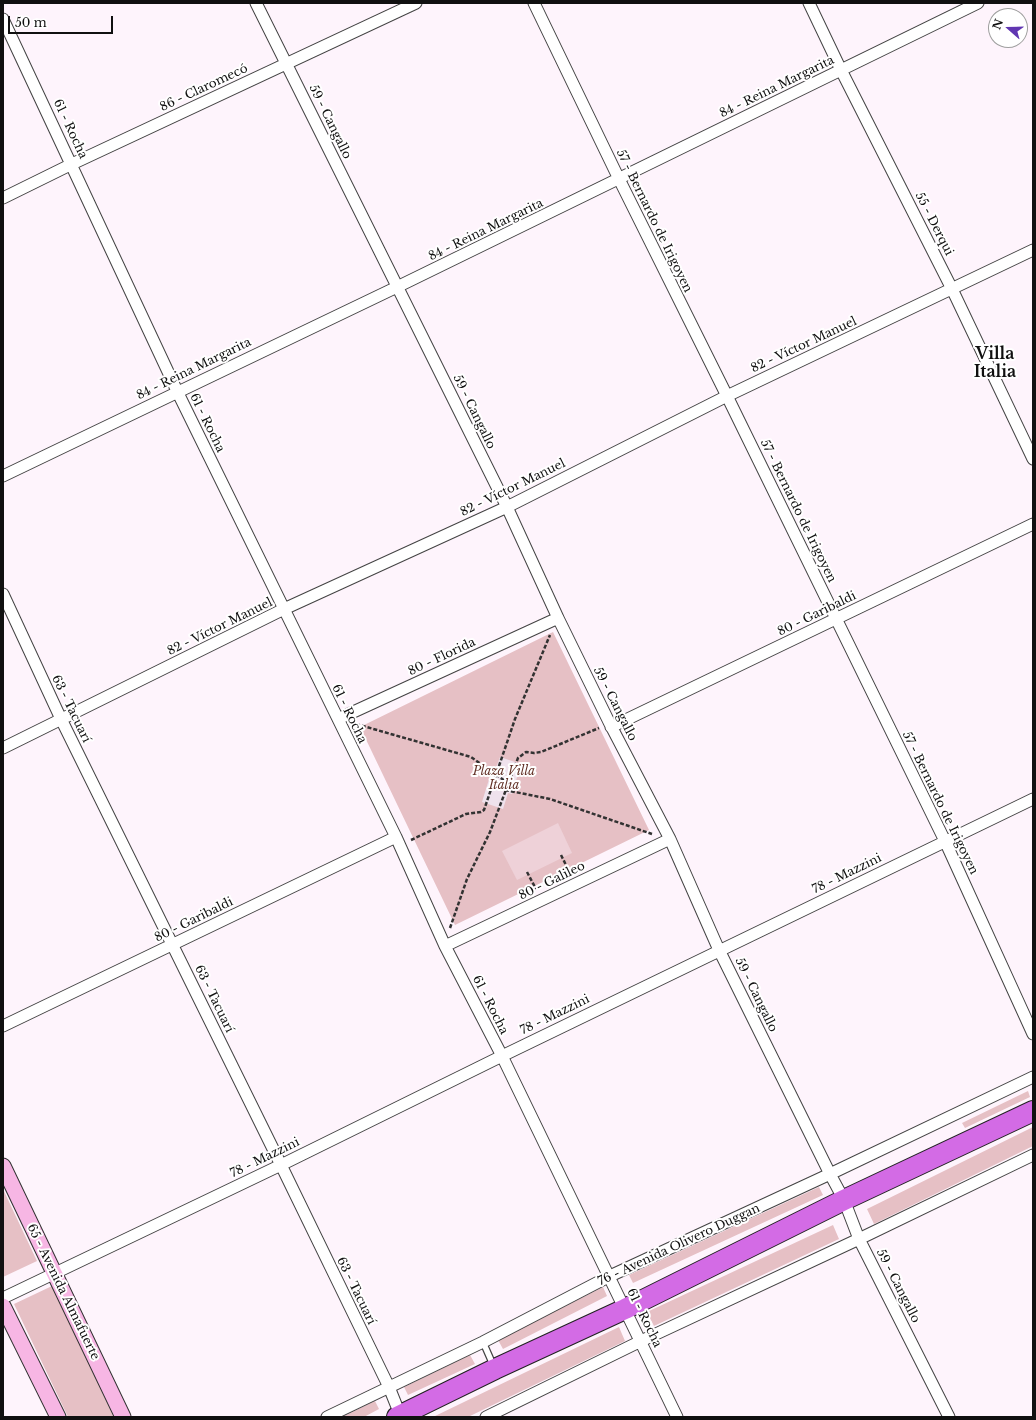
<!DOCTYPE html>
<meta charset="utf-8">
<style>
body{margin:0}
#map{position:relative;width:1036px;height:1420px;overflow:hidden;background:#fef4fc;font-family:"Libre Baskerville",serif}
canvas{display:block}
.frame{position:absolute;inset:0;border:4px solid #101010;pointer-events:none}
.north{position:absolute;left:988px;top:8px;width:40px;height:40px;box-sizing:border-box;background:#fff;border:1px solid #9f9f9f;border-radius:50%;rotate:290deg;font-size:11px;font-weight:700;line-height:16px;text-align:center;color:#101010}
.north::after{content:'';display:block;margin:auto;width:14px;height:18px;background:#6136b2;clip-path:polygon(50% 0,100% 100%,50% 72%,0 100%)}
.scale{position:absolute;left:8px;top:16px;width:105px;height:18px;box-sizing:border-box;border:2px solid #101010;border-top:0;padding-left:5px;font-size:12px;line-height:14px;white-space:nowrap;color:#101010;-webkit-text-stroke:3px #fff;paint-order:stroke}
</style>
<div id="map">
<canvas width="1036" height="1420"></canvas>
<div class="frame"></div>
<div class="north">N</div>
<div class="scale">50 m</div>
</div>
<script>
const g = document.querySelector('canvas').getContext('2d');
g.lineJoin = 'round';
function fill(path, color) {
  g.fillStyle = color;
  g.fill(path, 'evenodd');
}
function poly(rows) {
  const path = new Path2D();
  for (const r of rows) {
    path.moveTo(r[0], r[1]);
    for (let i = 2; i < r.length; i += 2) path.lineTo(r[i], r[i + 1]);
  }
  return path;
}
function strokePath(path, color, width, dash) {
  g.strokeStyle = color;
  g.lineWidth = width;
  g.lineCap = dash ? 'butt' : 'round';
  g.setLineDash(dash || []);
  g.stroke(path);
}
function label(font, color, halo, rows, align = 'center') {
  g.font = font + ' "Libre Baskerville",serif';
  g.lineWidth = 4;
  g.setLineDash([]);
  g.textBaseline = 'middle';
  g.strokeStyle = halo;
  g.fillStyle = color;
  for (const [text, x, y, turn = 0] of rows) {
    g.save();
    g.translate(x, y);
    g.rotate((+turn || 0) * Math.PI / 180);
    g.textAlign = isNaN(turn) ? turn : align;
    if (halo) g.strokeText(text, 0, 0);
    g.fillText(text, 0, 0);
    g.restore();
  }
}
const green = poly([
 [553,632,649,830,455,925,360,727],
 [1028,1091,1030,1097,965,1128,962,1123],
 [1033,1127,1033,1146,874,1224,867,1209],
 [819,1187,823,1195,633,1283,629,1275],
 [3,1189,37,1261,3,1277],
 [833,1225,839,1239,654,1326,647,1312],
 [52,1286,114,1417,68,1417,14,1304],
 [603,1287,607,1296,503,1349,498,1340],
 [619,1327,625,1341,468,1417,433,1417],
 [470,1355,475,1364,408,1395,404,1387],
 [375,1401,379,1409,364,1417,342,1417]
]);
const pitch = poly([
 [558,823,572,853,517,880,502,851]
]);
const plaza = poly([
 [500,757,521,764,512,794,508,793,503,809,482,802,490,776,493,776]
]);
const path = poly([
 [356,724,471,757,508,783],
 [505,790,550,799,652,834],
 [411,840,466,814,481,812,484,810,515,719,550,635],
 [561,855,570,873],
 [527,872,536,889],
 [450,928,467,879,490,832,518,758,526,752,534,753,541,752,599,728]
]);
const lane = poly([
 [483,1342,494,1367]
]);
const street = poly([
 [256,3,507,507,558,618,610,724,670,839,719,950,830,1174,844,1200,859,1239,949,1417],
 [534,3,619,179,727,396,945,841,1033,1034],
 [809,3,841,70,952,289,1033,459],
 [3,19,177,391,396,837,445,946,502,1056,677,1417],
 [3,198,72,164,416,3],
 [3,476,397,287,978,3],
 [3,594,61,719,281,1165,389,1387,401,1417],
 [338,719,558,618],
 [611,727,1033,524],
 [3,748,284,609,507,507,727,396,1033,250],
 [445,946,670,839],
 [3,1026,396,837],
 [3,1298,281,1165,502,1056,1033,799],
 [327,1417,483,1342,610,1276,830,1174,1033,1077],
 [486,1417,641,1341,859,1239,1033,1155]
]);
const secondary = poly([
 [3,1166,123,1417],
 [3,1306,58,1417]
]);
const highway = poly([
 [397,1417,495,1369,625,1309,844,1200,1033,1111]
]);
const streetNames = [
 ["84 - Reina Margarita",777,87,-26],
 ["86 - Claromecó",204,88,-25],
 ["59 - Cangallo",330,122,64],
 ["61 - Rocha",70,129,65],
 ["57 - Bernardo de Irigoyen",654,221,64],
 ["55 - Derqui",934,224,63],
 ["84 - Reina Margarita",486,230,-26],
 ["82 - Víctor Manuel",804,345,-25],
 ["84 - Reina Margarita",194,369,-26],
 ["59 - Cangallo",474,412,64],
 ["61 - Rocha",207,423,64],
 ["82 - Víctor Manuel",513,488,-26],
 ["57 - Bernardo de Irigoyen",798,511,64],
 ["80 - Garibaldi",817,614,-26],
 ["82 - Víctor Manuel",220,627,-26],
 ["80 - Florida",442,657,-25],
 ["59 - Cangallo",615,704,63],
 ["63 - Tacuarí",71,709,64],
 ["61 - Rocha",349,714,64],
 ["57 - Bernardo de Irigoyen",940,803,64],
 ["78 - Mazzini",847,874,-26],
 ["80 - Galileo",552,881,-26],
 ["80 - Garibaldi",194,920,-26],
 ["59 - Cangallo",756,995,64],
 ["63 - Tacuarí",214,999,64],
 ["61 - Rocha",490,1005,63],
 ["78 - Mazzini",555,1015,-26],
 ["78 - Mazzini",265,1158,-26],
 ["76 - Avenida Olivero Duggan",679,1245,-25],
 ["59 - Cangallo",898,1286,63],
 ["63 - Tacuarí",356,1291,64],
 ["65 - Avenida Almafuerte",63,1292,64],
 ["61 - Rocha",644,1318,64]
];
const parkNames = [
 ["Plaza Villa",504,772],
 ["Italia",504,786]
];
const districtNames = [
 ["Villa",995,354],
 ["Italia",995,372]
];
fill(green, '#e6c0c5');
fill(pitch, '#eed1d8');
fill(plaza, '#efe2ed');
strokePath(lane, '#434343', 8);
strokePath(street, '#434343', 13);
strokePath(secondary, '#323232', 17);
strokePath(highway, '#212121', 22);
strokePath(path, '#323232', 2.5, [4, 2]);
strokePath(lane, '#fff', 5.5);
strokePath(street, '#fff', 11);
strokePath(secondary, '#f7b6e4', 15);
strokePath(highway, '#d36be5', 20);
label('12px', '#101010', '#fff', streetNames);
label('italic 12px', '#623126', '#fff', parkNames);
label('bold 16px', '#101010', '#fff', districtNames);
</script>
